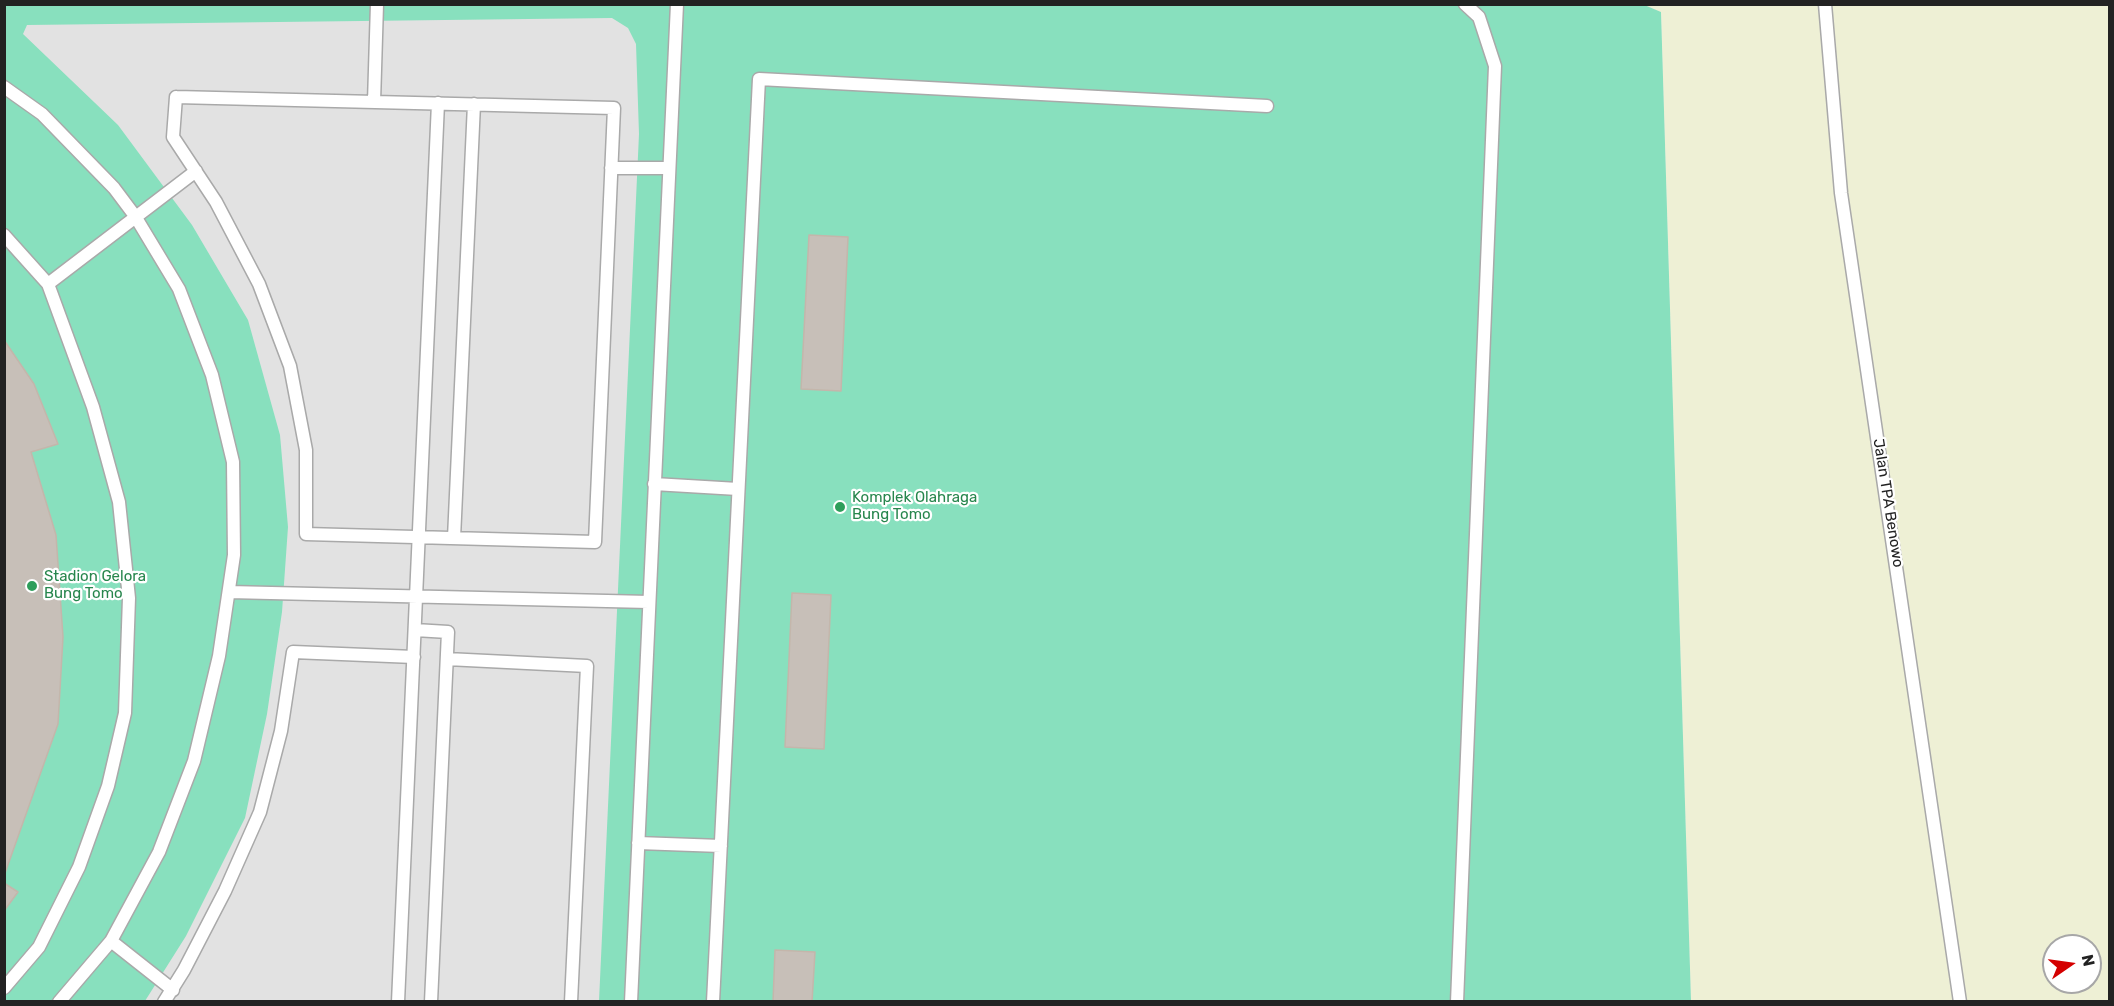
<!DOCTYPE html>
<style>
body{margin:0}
#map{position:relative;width:2114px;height:1006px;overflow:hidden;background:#f2efe9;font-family:Rubik,sans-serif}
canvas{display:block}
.frame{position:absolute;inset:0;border:6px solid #222;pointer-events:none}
.north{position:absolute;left:2042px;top:934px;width:60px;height:60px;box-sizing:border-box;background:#fff;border:2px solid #a7a7a7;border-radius:50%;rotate:77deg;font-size:16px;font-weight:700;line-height:24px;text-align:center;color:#222}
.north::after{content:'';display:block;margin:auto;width:21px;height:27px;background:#d40000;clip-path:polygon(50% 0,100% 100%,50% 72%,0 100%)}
</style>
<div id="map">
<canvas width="2114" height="1006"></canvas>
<div class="frame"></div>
<div class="north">N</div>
</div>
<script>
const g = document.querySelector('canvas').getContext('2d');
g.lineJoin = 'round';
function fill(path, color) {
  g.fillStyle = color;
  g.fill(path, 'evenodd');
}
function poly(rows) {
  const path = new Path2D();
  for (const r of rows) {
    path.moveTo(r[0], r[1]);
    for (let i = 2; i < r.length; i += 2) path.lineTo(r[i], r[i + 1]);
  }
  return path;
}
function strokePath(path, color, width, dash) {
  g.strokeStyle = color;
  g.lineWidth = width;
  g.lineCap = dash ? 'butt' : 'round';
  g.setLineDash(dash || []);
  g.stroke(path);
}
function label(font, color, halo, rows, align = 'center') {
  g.font = font + ' Rubik,sans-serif';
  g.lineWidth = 4.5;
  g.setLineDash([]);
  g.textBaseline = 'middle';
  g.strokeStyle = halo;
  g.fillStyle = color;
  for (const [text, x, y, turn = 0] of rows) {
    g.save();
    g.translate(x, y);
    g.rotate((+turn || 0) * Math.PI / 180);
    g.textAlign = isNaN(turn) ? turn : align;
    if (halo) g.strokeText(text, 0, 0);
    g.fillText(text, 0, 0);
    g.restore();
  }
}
const farmland = poly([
 [1642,5,2109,5,2109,1001,1691,1001,1661,12],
 [2054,946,2090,946,2090,982,2054,982]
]);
const pitch = poly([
 [1642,4,1661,12,1691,1001,5,1002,5,5]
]);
const parking = poly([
 [612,18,628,28,636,44,639,134,599,1001,145,1001,186,936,245,818,267,714,282,612,288,527,280,435,248,320,192,225,118,125,23,34,27,25]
]);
const building = poly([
 [809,235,848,237,841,391,801,389,809,235],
 [4,340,34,384,58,444,31,452,56,535,63,637,58,724,4,876,4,340],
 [792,593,831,595,824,749,785,747,792,593],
 [4,883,18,892,4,911,4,883],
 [775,950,815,952,812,1002,773,1002,775,950]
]);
const service = poly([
 [1825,4,1841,193,1960,1002],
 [4,87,42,114,114,188,135,216,179,289,212,375,233,462,234,555,219,656,194,761,159,852,111,941,59,1002],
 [176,97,614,108,595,542,306,534,306,450,290,366,259,284,216,202,173,137,176,97],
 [374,102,377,4],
 [611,168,669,168],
 [4,235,48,284,93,407,119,502,129,598,125,713,108,786,79,867,39,947,4,988],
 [48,284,196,171],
 [654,484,738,489],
 [454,538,474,104],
 [229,592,649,602],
 [415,630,448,632,431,1002],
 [447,659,587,666,571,1002],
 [638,843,721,846],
 [111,941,173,990],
 [164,1002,184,970,225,891,260,812,281,731,293,652,414,657],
 [398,1002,438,103],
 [631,1002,677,4],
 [713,1002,759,79,1267,106],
 [1457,1002,1495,66,1479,17,1465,4]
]);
const markers = [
 [840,507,6,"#2e9e5b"],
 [32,586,6,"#2e9e5b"]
];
const leisureNames = [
 ["Komplek Olahraga",852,498],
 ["Bung Tomo",852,515],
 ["Stadion Gelora",44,577],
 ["Bung Tomo",44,594]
];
const streetNames = [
 ["Jalan TPA Benowo",1888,503,81]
];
fill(farmland, '#eef0d5');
fill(pitch, '#88e0be');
fill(parking, '#e2e2e2');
fill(building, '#c7bfb8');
strokePath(building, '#c4b6ab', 1.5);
strokePath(service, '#a9a9a9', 15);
strokePath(service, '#fff', 12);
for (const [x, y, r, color] of markers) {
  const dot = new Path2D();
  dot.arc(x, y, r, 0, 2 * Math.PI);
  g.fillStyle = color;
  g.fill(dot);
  strokePath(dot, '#fff', 2);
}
label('15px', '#27864d', '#fff', leisureNames, 'left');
label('15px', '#222', '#fff', streetNames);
</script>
